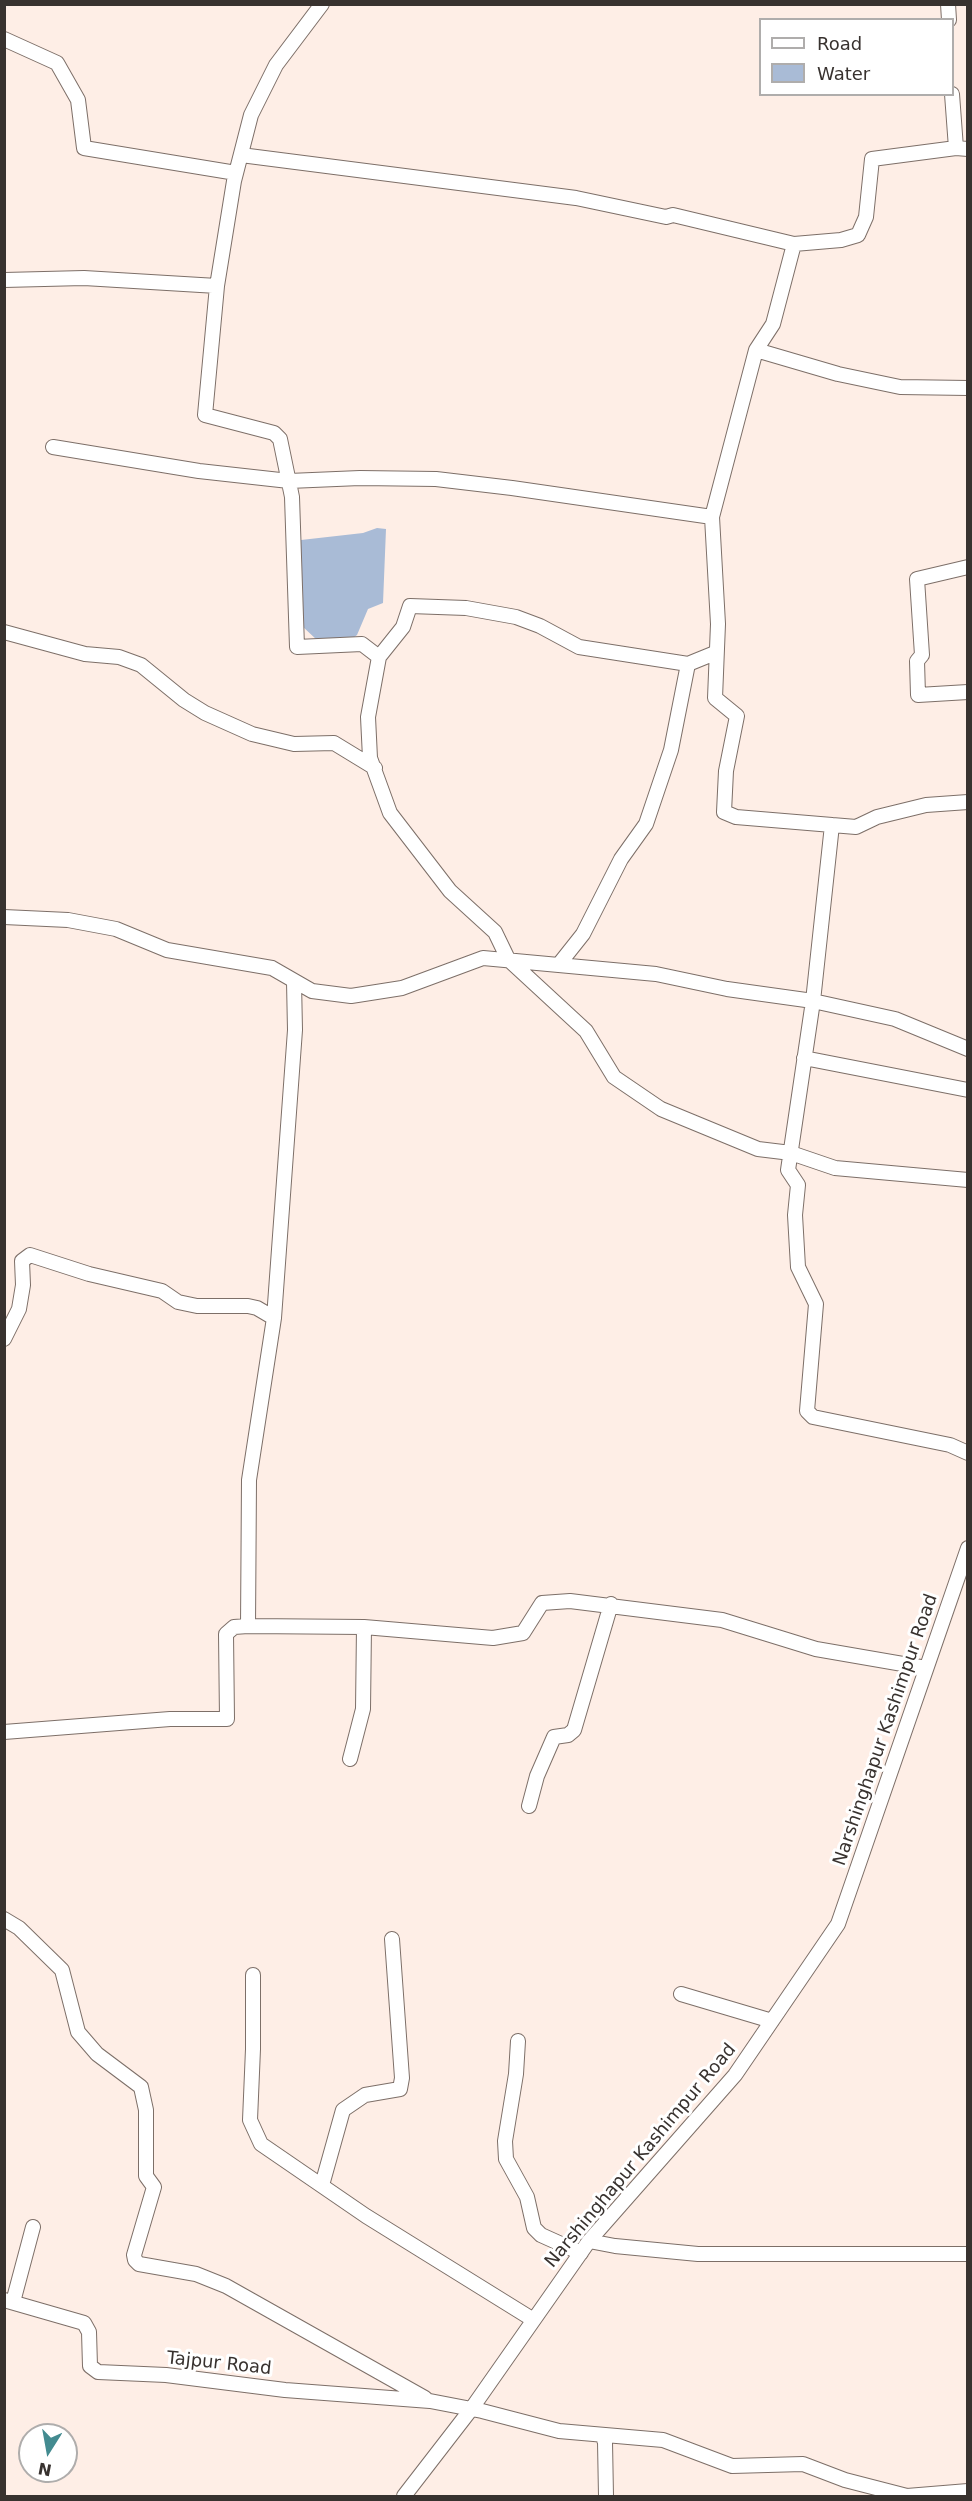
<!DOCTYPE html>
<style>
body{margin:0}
#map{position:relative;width:972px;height:2501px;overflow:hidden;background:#feeee6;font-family:"DejaVu Sans",sans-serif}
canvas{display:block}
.frame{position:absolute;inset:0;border:6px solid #38322f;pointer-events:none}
.legend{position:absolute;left:759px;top:18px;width:195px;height:78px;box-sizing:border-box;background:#fff;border:2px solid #afadac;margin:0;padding:8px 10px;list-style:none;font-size:18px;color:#38322f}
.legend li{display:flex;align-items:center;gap:12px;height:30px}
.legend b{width:30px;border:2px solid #afadac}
.north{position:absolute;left:18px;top:2423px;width:60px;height:60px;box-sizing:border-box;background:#fff;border:2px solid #afadac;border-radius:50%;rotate:191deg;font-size:16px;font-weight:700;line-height:24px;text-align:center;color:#38322f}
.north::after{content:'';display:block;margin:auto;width:21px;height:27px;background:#438b90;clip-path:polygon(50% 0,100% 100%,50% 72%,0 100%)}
</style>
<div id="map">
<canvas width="972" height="2501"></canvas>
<div class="frame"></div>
<ul class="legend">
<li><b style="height:8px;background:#fff"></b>Road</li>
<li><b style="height:16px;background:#a9bbd6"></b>Water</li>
</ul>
<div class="north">N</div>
</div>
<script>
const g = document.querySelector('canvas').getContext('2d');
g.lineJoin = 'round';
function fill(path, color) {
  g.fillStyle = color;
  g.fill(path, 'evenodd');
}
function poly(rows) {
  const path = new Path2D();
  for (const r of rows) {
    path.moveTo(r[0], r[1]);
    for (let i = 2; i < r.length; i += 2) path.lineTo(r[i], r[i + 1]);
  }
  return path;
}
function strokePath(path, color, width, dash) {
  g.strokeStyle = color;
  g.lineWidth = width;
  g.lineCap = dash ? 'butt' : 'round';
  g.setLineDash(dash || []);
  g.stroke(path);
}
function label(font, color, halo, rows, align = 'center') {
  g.font = font + ' "DejaVu Sans",sans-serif';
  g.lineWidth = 6;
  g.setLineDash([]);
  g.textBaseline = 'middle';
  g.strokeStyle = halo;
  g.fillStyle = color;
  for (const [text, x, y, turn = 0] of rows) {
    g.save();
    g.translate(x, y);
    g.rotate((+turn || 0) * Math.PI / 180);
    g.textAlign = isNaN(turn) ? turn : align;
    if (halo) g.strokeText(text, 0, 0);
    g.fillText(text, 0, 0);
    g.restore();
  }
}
const water = poly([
 [377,528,386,529,383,603,368,609,357,635,349,641,317,640,302,626,298,548,301,540,363,533]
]);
const minor = poly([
 [322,4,276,65,251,115,234,181,217,286,205,415,274,433,280,439,292,497,297,647,362,644,379,657,368,717,370,758,390,813,450,891,495,932,508,959,586,1031,614,1077,661,1109,758,1149,791,1153,835,1168,968,1180],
 [948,4,949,20],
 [4,39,57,63,78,100,84,148,236,173],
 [952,94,956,148],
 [968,149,956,148,872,159,866,217,858,235,841,240,794,244,773,324,756,350,712,517,718,624,715,698,737,716,726,771,724,812,736,817,856,827,877,817,926,805,968,802],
 [241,155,576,198,666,217,673,215,794,244],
 [4,280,84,278,217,286],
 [756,350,838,374,900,387,968,388],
 [53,447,199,471,289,481,360,478,436,479,512,488,712,517],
 [968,567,917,579,922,655,917,661,918,695,968,692],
 [4,632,85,654,119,657,141,665,184,700,205,713,252,734,294,744,334,743,375,768],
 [379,657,403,627,410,606,466,608,516,617,540,626,579,647,688,664,715,653],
 [832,825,813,1001,788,1170,798,1185,795,1215,798,1267,816,1304,807,1411,813,1417,950,1445,968,1453],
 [4,917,68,920,116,929,167,950,272,968,312,991,351,996,402,988,483,958,656,974,727,989,813,1001,895,1019,968,1049],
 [560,963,583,934,621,859,646,824,671,750,688,664],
 [804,1058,968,1090],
 [4,1339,19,1309,23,1285,22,1261,30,1255,89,1274,162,1291,178,1302,197,1306,248,1306,257,1308,274,1318],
 [248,1626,364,1627,493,1638,523,1633,542,1603,570,1601,722,1620,816,1649,926,1668],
 [4,1732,170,1719,227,1719,226,1634,234,1627,248,1626,249,1480,274,1318,295,1030,294,982],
 [350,1759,363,1709,364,1627],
 [529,1806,537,1776,554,1737,568,1735,574,1730,611,1604],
 [4,1919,19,1928,62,1970,78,2032,97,2054,141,2087,146,2110,146,2176,154,2187,134,2255,135,2260,139,2264,196,2274,226,2286,425,2398],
 [253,1975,253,2049,250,2120,261,2144,366,2216,532,2319],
 [681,1994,772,2021],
 [518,2041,516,2074,505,2141,506,2159,527,2197,534,2228,541,2235,581,2253],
 [322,2185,343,2110,365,2095,400,2089,402,2078,392,1939],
 [589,2241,615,2246,698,2254,968,2254],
 [4,2300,84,2323,89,2332,90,2366,98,2372,166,2375,285,2390,430,2401,482,2411,559,2431,663,2440,732,2466,803,2464,845,2480,907,2496,968,2491],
 [13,2302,33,2227],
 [602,2435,605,2442,606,2496],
 [404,2496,472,2408,589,2241,735,2075,838,1924,968,1548]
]);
const streetNames = [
 ["Narshinghapur Kashimpur Road",886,1730,-71],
 ["Narshinghapur Kashimpur Road",641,2156,-50],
 ["Tajpur Road",219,2364,6]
];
fill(water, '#a9bbd6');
strokePath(minor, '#7d6f68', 16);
strokePath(minor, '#fff', 14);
label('18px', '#38322f', '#fff', streetNames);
</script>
